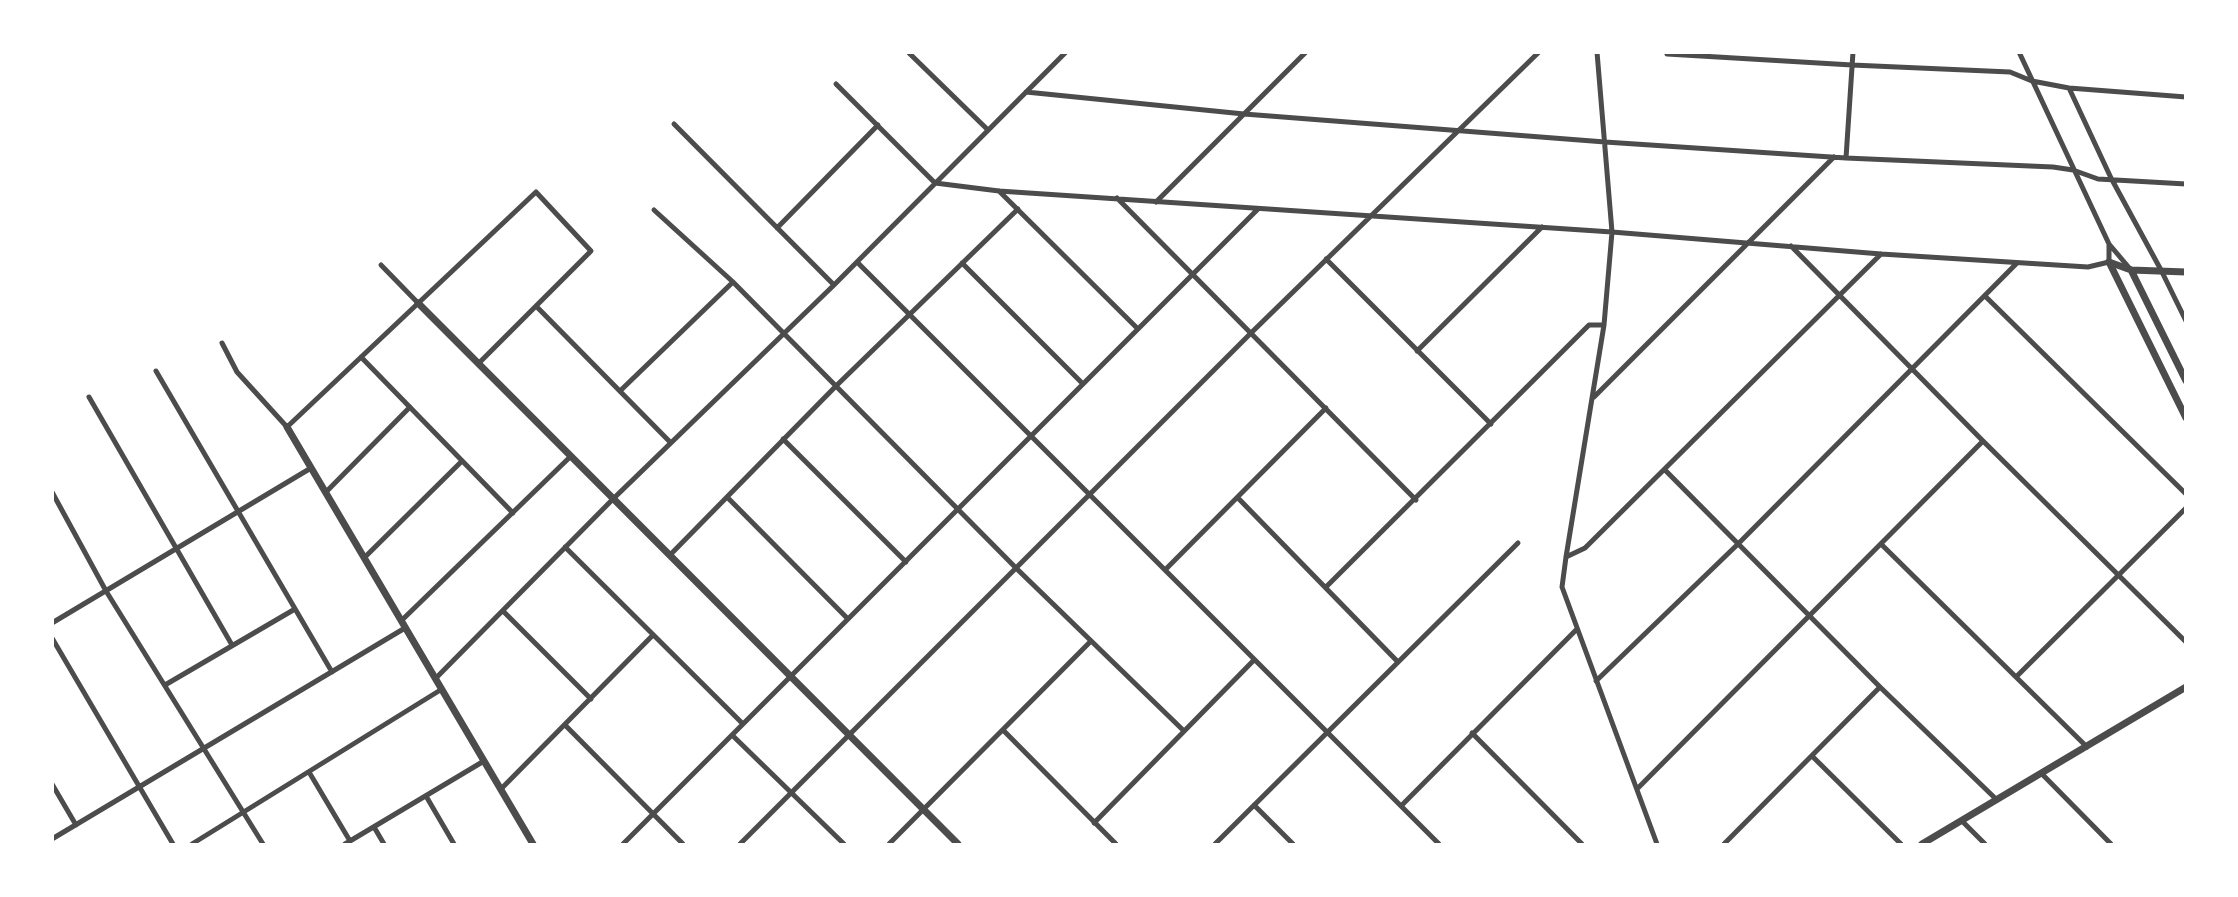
<!DOCTYPE html>
<style>
body{margin:0}
#map{position:relative;width:2238px;height:897px;overflow:hidden;background:#fff;font-family:Karla,sans-serif}
canvas{display:block}
.frame{position:absolute;inset:0;border:54px solid #fff;pointer-events:none}
</style>
<div id="map">
<canvas width="2238" height="897"></canvas>
<div class="frame"></div>
</div>
<script>
const g = document.querySelector('canvas').getContext('2d');
g.lineJoin = 'round';
function poly(rows) {
  const path = new Path2D();
  for (const r of rows) {
    path.moveTo(r[0], r[1]);
    for (let i = 2; i < r.length; i += 2) path.lineTo(r[i], r[i + 1]);
  }
  return path;
}
function strokePath(path, color, width, dash) {
  g.strokeStyle = color;
  g.lineWidth = width;
  g.lineCap = dash ? 'butt' : 'round';
  g.setLineDash(dash || []);
  g.stroke(path);
}
const minor = poly([
 [1597,52,1612,232,1604,325,1566,557,1562,587,1657,844],
 [2019,52,2109,244,2131,270],
 [909,53,988,130],
 [1667,54,1852,65,2010,72,2032,81,2069,88,2186,97],
 [836,84,935,183,999,191,1612,232,1881,254,2088,267,2109,262,2109,244],
 [2069,88,2111,178,2161,270,2186,321],
 [1026,92,1244,114,1605,142,1846,158,2053,167,2073,170,2098,179,2186,184],
 [674,124,834,285],
 [1846,158,1853,52],
 [999,191,1138,329],
 [1117,198,1416,500],
 [1156,202,1306,52],
 [654,210,733,282,1017,569,1184,731],
 [777,228,878,125],
 [1791,246,1983,441,2186,642],
 [1326,259,1491,424],
 [857,262,1439,844],
 [962,263,1083,384],
 [381,265,418,303],
 [1985,296,2186,494],
 [536,306,670,442],
 [222,343,237,372,287,427,536,192,591,251,478,364],
 [1417,351,1542,227],
 [361,357,513,513],
 [156,371,332,672],
 [620,391,733,282],
 [89,397,232,645],
 [1594,397,1834,157],
 [783,439,906,562],
 [1665,470,1880,687,1997,800],
 [52,492,106,591,263,844],
 [326,492,410,407],
 [727,497,848,619],
 [1238,498,1397,661],
 [1881,544,2087,747],
 [565,547,743,724],
 [670,555,836,386,1018,209],
 [1566,557,1585,548,1881,254],
 [364,558,462,461],
 [1165,570,1326,408],
 [1326,587,1589,325,1604,325],
 [503,611,591,699],
 [401,621,570,457],
 [52,623,311,468],
 [52,638,173,844],
 [2016,677,2186,508],
 [435,679,613,499,834,285,1066,52],
 [1596,681,1738,544,2017,263],
 [165,685,295,609],
 [565,725,683,844],
 [1003,730,1116,844],
 [1472,733,1582,844],
 [732,735,844,844],
 [1812,756,1901,844],
 [309,772,350,841],
 [2042,774,2111,844],
 [52,784,76,825],
 [501,789,653,635],
 [1637,789,1983,441],
 [426,796,454,844],
 [1254,805,1293,844],
 [1401,806,1577,629],
 [1962,821,1985,844],
 [1094,823,1254,660],
 [374,827,384,844],
 [52,839,405,628],
 [192,844,442,689],
 [345,844,484,761],
 [623,844,1258,209],
 [740,844,1251,333,1539,52],
 [889,844,1091,641],
 [1215,844,1518,543],
 [1724,844,1880,687]
]);
const tertiary = poly([
 [2109,262,2186,418],
 [2109,262,2131,270,2186,272],
 [2131,270,2186,381],
 [418,303,958,844],
 [287,427,533,844],
 [1922,844,2186,687]
]);
strokePath(minor, '#4c4c4c', 5);
strokePath(tertiary, '#4c4c4c', 7);
</script>
